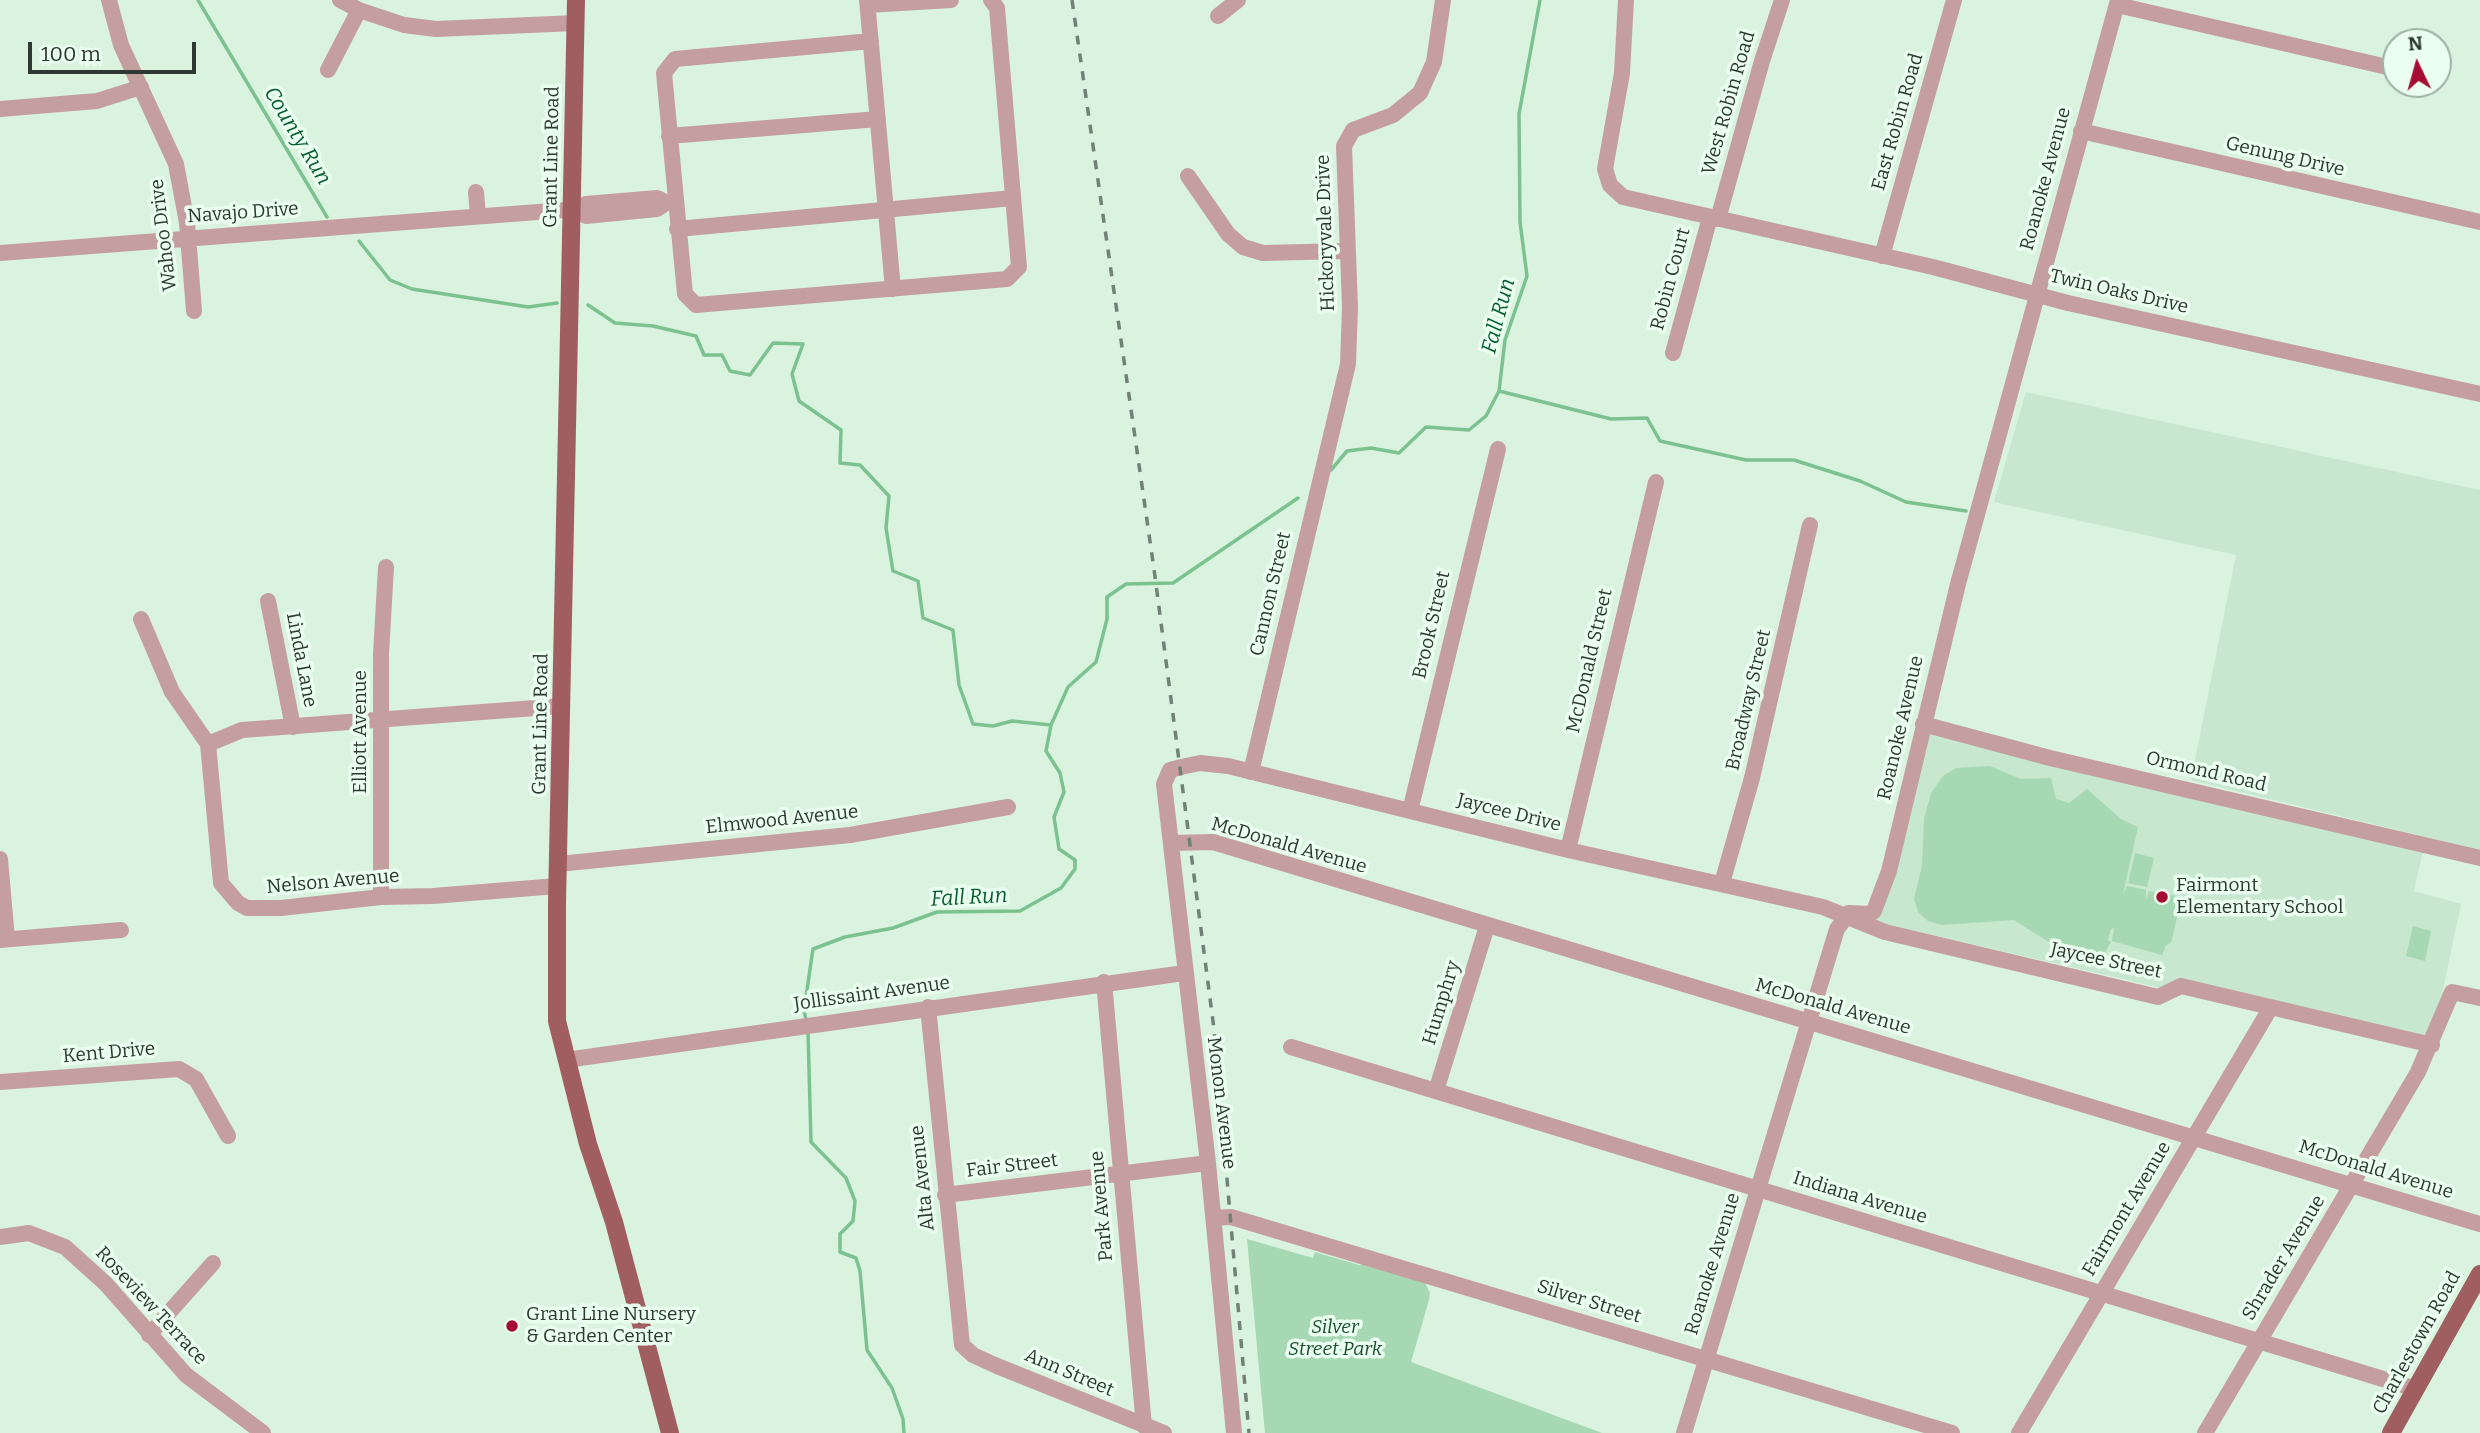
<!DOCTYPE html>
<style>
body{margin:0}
#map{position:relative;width:2480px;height:1433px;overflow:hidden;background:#d9f3df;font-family:Bitter,serif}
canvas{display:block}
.north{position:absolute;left:2382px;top:28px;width:70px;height:70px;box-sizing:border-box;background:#eaffef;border:2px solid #9fafa3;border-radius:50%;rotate:355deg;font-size:19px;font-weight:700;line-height:28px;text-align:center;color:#2e3830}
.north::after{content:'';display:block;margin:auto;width:24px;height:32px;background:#a60b31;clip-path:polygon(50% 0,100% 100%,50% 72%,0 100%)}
.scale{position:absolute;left:28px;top:42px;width:168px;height:32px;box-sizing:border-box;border:4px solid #2e3830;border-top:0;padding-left:9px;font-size:21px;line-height:24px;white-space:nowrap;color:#2e3830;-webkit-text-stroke:5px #eaffef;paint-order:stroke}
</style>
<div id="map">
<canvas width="2480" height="1433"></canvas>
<div class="north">N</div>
<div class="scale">100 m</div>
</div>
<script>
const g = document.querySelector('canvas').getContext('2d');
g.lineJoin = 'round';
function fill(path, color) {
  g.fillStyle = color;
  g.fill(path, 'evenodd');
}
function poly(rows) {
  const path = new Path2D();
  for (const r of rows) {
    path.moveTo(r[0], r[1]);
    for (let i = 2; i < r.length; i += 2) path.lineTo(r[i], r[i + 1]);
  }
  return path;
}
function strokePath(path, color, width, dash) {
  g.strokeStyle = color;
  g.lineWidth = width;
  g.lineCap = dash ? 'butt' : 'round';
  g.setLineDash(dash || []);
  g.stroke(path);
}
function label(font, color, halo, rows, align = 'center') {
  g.font = font + ' Bitter,serif';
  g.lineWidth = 7;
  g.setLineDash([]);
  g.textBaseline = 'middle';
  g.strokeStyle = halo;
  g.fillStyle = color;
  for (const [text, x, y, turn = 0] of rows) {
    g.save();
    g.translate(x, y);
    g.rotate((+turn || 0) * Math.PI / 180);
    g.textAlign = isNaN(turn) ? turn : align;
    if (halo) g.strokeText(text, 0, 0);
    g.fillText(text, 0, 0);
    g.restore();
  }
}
const built = poly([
 [2026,392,2480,490,2480,850,2191,780,2236,555,1994,502],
 [1928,733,2423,850,2414,891,2461,904,2430,1050,1876,922,1890,890]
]);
const green = poly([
 [1990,766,2021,779,2051,778,2056,799,2069,803,2087,789,2121,819,2138,827,2123,894,2127,886,2146,890,2146,899,2149,891,2182,897,2171,943,2166,945,2162,955,2112,941,2114,928,2111,929,2108,940,2111,942,2106,951,2093,959,2060,949,2014,920,1942,925,1928,921,1918,912,1914,899,1922,866,1924,819,1931,793,1943,776,1956,768],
 [2135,853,2154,858,2147,887,2128,883],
 [2413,926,2431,931,2425,961,2406,956],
 [1247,1239,1313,1258,1315,1252,1359,1265,1364,1264,1425,1283,1430,1293,1429,1300,1411,1362,1602,1433,1265,1433]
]);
const stream = poly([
 [198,0,327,217],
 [359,241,390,280,412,289,528,307,557,303],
 [588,305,615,323,653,326,696,336,704,355,722,355,730,371,750,375,773,343,803,344,792,374,799,401,841,430,840,463,860,465,889,496,886,528,893,571,918,581,923,618,953,630,959,685,973,724,993,726,1012,721,1051,725],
 [1499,391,1611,419,1647,418,1660,441,1746,460,1794,460,1860,481,1906,502,1966,511],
 [1331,470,1347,451,1371,448,1399,453,1426,427,1469,430,1486,416,1499,391,1505,340,1527,276,1520,222,1519,114,1540,0],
 [806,1020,804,1010,813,949,845,937,893,928,937,912,1020,911,1061,888,1075,869,1075,860,1059,849,1054,817,1064,792,1060,773,1046,751,1051,725,1068,687,1096,662,1107,619,1107,597,1126,584,1173,583,1298,498],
 [808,1032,811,1142,846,1178,855,1201,853,1221,840,1234,840,1252,856,1258,860,1271,867,1350,892,1388,903,1419,904,1433]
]);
const minor = poly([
 [109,0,121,45,176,164,187,223,194,311],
 [340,0,359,10,404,25,436,29,576,23],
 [867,0,893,289],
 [1626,0,1622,73,1605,169,1610,185,1623,197,1933,267,2068,303,2480,394],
 [868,5,951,0],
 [2117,5,2396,69],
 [1218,16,1238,0],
 [871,41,675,59,664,73,685,294,696,305,1007,279,1019,267,997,8,991,0],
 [328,70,359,10],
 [0,109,97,101,141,87],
 [2081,131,2480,222],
 [669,136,878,119],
 [1188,176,1228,234,1243,247,1263,253,1346,251],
 [476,192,478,216],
 [577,209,586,216,657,209,662,206],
 [1718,219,1762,61,1782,0],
 [677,229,1013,198],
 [0,253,577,209,586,204,657,198,667,203],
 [1882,256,1954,0],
 [1673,353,1710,217],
 [268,601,293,727],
 [141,619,172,692,208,744,221,883,238,903,247,908,281,908,381,897,433,896,557,886],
 [1923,724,2050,758,2480,858],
 [208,744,242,730,562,706],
 [1251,772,1348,364,1350,307,1344,146,1353,130,1393,115,1420,93,1434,62,1443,0],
 [1410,811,1498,449],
 [1172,843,1213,842,1266,858,2480,1224],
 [1568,850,1656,482],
 [0,859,7,939],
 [558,864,850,835,1008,807],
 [1722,883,1752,778,1810,525],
 [381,897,381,654,386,567],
 [0,940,121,930],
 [1104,982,1144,1426],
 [928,1007,962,1345,973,1355,997,1366,1164,1433],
 [1291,1047,2416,1389],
 [566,1060,1184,973],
 [0,1082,179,1069,196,1079,228,1136],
 [1436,1091,1487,926],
 [945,1195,1208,1163],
 [1214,1218,1231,1217,1952,1433],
 [0,1237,29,1233,65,1247,106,1284,186,1375,263,1433],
 [149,1335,213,1263],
 [1234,1433,1208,1163,1164,784,1170,770,1181,767,1200,763,1228,766,1568,850,1823,907,1885,932,2158,997,2181,986,2432,1045],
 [1684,1433,1837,929,1849,913,1870,914,1874,911,1889,871,1958,584,2118,0],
 [2019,1433,2271,1007],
 [2205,1433,2418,1072,2452,992,2480,998]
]);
const major = poly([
 [576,0,557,902,557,1021,588,1144,614,1222,670,1433],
 [2391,1433,2480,1274]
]);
const rail = poly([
 [1072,0,1154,569,1214,1029,1249,1433]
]);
const markers = [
 [2162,897,7,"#a60b31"],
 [512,1326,7,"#a60b31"]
];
const streetNames = [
 ["West Robin Road",1729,103,-74],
 ["East Robin Road",1898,122,-74],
 ["Grant Line Road",552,157,-89],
 ["Genung Drive",2285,157,13],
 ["Roanoke Avenue",2046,179,-75],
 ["Navajo Drive",243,213,-4],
 ["Hickoryvale Drive",1326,233,-92],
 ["Wahoo Drive",164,235,-97],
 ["Robin Court",1671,279,-75],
 ["Twin Oaks Drive",2119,292,13],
 ["Cannon Street",1271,594,-77],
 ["Brook Street",1432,625,-77],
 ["Linda Lane",301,660,79],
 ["McDonald Street",1590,661,-77],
 ["Broadway Street",1749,700,-77],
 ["Grant Line Road",541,724,-89],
 ["Roanoke Avenue",1901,728,-77],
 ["Elliott Avenue",361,732,-90],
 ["Ormond Road",2206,772,13],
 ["Jaycee Drive",1509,813,14],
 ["Elmwood Avenue",782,820,-6],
 ["McDonald Avenue",1289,846,16],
 ["Nelson Avenue",333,882,-5],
 ["Jaycee Street",2106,961,12],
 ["Jollissaint Avenue",872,994,-8],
 ["Humphry",1442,1003,-73],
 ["McDonald Avenue",1833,1007,16],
 ["Kent Drive",109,1053,-5],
 ["Monon Avenue",1221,1103,83],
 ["Fair Street",1012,1166,-7],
 ["McDonald Avenue",2376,1170,17],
 ["Alta Avenue",923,1178,-96],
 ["Indiana Avenue",1860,1198,17],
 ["Park Avenue",1102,1206,-95],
 ["Fairmont Avenue",2127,1209,-59],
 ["Shrader Avenue",2284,1258,-59],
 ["Roanoke Avenue",1713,1264,-73],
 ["Silver Street",1589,1302,17],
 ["Roseview Terrace",151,1306,47],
 ["Charlestown Road",2417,1343,-61],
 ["Ann Street",1069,1373,23]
];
const poiNames = [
 ["Fairmont",2176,886],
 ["Elementary School",2176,908],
 ["Grant Line Nursery",526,1315],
 ["& Garden Center",526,1337]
];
const parkNames = [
 ["Silver",1335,1328],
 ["Street Park",1335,1350]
];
const waterNames = [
 ["County Run",297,136,59],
 ["Fall Run",1499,316,-75],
 ["Fall Run",969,898,-3]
];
fill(built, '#c7e7ce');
fill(green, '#a6d8b3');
strokePath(stream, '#7cc290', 3.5);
strokePath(minor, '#c59f9f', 16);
strokePath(major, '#a05e61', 18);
strokePath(rail, '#718175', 3.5, [9, 9]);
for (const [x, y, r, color] of markers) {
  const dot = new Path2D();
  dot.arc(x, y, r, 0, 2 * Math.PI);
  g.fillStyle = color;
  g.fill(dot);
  strokePath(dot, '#eaffef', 2.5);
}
label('19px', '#2e3830', '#eaffef', streetNames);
label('19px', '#2e3830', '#eaffef', poiNames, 'left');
label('italic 19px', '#1b4e2d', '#eaffef', parkNames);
label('italic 21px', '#075c2e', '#eaffef', waterNames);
</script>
